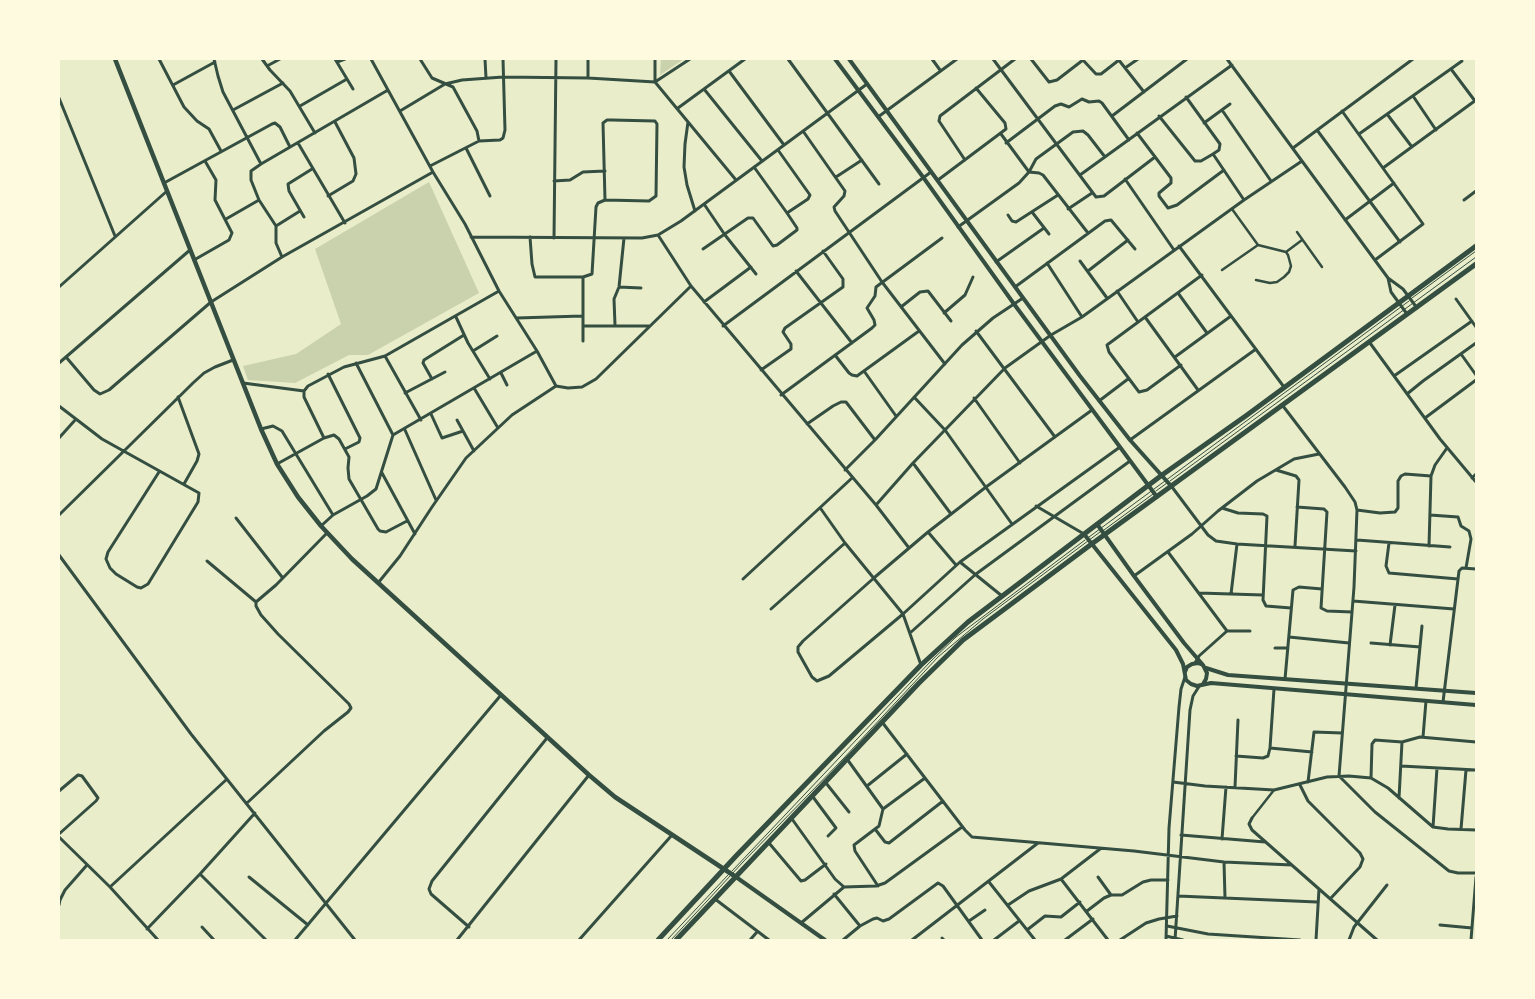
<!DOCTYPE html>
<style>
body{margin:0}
#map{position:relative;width:1535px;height:999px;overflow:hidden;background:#e9edc9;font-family:"Source Sans 3",sans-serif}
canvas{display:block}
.frame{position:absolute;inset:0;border:60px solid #fefae0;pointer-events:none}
</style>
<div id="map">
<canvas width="1535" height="999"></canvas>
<div class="frame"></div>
</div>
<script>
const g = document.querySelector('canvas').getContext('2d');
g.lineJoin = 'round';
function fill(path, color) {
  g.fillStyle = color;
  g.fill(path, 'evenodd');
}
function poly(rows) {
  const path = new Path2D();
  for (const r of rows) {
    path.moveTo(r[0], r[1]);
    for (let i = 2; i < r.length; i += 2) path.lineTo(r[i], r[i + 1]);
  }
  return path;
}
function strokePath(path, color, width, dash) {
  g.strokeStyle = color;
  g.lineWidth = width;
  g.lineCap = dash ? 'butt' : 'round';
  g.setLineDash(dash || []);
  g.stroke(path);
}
const green = poly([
 [661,59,684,59,660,75],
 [429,182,479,293,368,355,349,355,295,383,248,380,243,366,296,354,341,324,315,249]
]);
const service = poly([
 [1412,298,1476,251],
 [1170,481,1476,257],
 [1156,491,1167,483],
 [1104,530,1153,494],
 [1089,537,1409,301],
 [732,871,931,661,956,637,1085,540],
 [667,940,729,874],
 [671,940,743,862,843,759,938,657,983,619,1100,532]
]);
const pedestrian = poly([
 [1232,209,1258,245,1286,252,1288,255,1291,266,1289,272,1284,277,1277,282,1270,283,1256,280],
 [1297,232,1322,267],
 [1286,252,1302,240],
 [1222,270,1258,245],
 [1252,818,1274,790]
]);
const minor = poly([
 [159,59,184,107,197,121,209,129,221,151],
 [214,59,218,76,223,92,261,164],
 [262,59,270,70,290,91,315,133],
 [335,59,353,89],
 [371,59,433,172,465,224,499,291,537,351,556,386,512,415,466,458,432,507,400,556,378,583],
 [420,59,432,78,453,87,477,131,479,141],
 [485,59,486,78],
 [655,59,655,82,736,180],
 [788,59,879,184],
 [932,59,940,70],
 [993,59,1096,197,1104,196,1155,157],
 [1031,59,1049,82,1057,80,1083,60],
 [1082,59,1096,74,1101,74,1119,60],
 [1118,59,1144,92],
 [1227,59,1388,278,1403,289,1417,308],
 [337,62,345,59],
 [267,66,280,59],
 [1125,68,1138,59],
 [1451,69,1475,101],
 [729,71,784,145],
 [588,78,588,59],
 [173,85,215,62],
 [704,89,762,161],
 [1413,96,1436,130],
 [59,98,115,236],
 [300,106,347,79],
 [678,108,745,59],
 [233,110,283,83],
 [1222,110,1271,181],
 [400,111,445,84,462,80,503,77,588,78,655,82,690,59],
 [1342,111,1423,224,1375,260],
 [1387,114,1412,147],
 [1112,116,1187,59],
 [1159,116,1195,161,1201,161,1213,154,1219,150,1220,144,1186,97],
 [878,117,957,59],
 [688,122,685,144,684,167,687,185,695,211],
 [1204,123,1230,104],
 [1317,130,1400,242],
 [803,131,845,191,844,196,834,207,835,211,882,282,945,364],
 [1137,133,1171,178,1171,183,1159,193,1159,196,1168,208,1177,205,1224,170],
 [1001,134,1029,172,1039,173,1043,175,1088,233],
 [1359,134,1462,61],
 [298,143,345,223],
 [1006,143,1055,106,1061,104,1069,107,1082,99,1089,102,1099,101,1102,103,1129,140],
 [466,148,490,196],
 [1293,148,1413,59],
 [778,150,810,195,808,199,787,213],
 [1213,154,1244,200],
 [965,160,939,121,940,116,1015,59],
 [430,166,479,141,500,140,503,138,505,130,503,59],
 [1383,168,1476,100],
 [1080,175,1232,65],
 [836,177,862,160],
 [1125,179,1174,250],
 [938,180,1006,129,1005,123,976,88],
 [554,181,570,180,583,172,605,171],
 [164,183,272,124,275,123,280,127,290,147],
 [328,196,353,181,356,174,354,158,335,122],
 [1464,200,1476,191],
 [704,204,725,235,756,274],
 [1068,209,1092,193],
 [1032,212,1049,234],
 [1008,215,1012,221,1016,222,1058,195],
 [304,217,289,191,288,184,312,169],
 [226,219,259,200],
 [1345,220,1394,183],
 [276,226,300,211],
 [958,227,1019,183,1029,172,1036,159,1073,132,1083,131,1088,135,1105,157],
 [658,235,691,286,876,505,909,548],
 [471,237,642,238,658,235,681,221,867,84],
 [530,237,532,264,535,277,583,277,592,274,596,207,598,203,605,200,649,201,656,196,657,124,655,121,612,120,607,120,603,123,605,200],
 [554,238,556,59],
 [1179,246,1284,387],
 [703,249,748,218,753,218,773,246,777,245,797,230,797,228,787,213,754,167],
 [282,257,276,243,276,226,259,200,251,180,251,171,261,164,388,90],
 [194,260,229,240,232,233,215,200,216,180,205,161],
 [1080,261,1107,298],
 [996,262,1044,228],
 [1047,263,1082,317],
 [796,271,852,343],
 [1088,271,1128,240],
 [1388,278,1391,292,1407,314],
 [59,287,167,191],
 [619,287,641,288],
 [1015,287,1105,221,1111,220,1135,249],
 [1117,291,1138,322],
 [1178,293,1207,333],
 [1456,299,1476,327],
 [704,302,751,267],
 [901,307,920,292,928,291,951,321],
 [944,313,965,295,973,277],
 [456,317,468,343,490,379],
 [1145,317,1198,390],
 [517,318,582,316],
 [615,325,614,299,619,287,624,238],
 [583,326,649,326],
 [723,326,931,172],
 [976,331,1055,437],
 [583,341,583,277],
 [1370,343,1440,439,1476,482],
 [473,351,497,336],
 [1461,354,1476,375],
 [835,355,849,373,852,375,857,376,919,331],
 [385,356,421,420],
 [66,357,94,390,100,394,109,390,211,302,282,257,433,172],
 [1175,357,1231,316],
 [59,363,190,250],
 [356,363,393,435],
 [1181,365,1147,390,1139,392,1109,352,1107,345,1202,275],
 [761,370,791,349,791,344,783,332,785,328,843,287,843,279,823,251],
 [864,371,896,416],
 [501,373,507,385],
 [328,374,360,438,359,442,345,449],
 [1394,376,1472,321],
 [432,379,423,363,424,360,464,335],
 [243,383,304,391],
 [556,386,568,388,582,387,596,379,691,286],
 [474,388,498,428],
 [405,393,445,372],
 [1407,394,1423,381,1476,343],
 [781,395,872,328,875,325,874,320,867,308,875,296,876,287,942,238],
 [178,397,199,454,197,461,184,484],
 [914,397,945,430,1012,524],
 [974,398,1020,463],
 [1099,401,1128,379],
 [59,406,102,439,199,493,198,502,148,584,141,588,137,587,116,574,110,568,106,559,108,552,159,472],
 [1283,406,1345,487,1355,502,1357,510,1354,587,1339,776,1375,812,1449,871,1458,873,1476,873],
 [1092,410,986,487,928,532,875,577,803,641,798,647,798,652,812,677,817,681,829,676,903,614,960,562,1120,447],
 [431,414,442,438,463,431],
 [1425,418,1476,380],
 [457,420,474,451],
 [807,424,833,406,841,402,846,402,875,440],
 [261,429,273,426,282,431,333,515],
 [405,430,436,500],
 [59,438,76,419],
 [324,438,304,397,304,391,308,386,344,367,385,356,499,291],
 [1130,440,1256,349],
 [913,463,951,514],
 [277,464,324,438,334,435,339,439,349,457,348,468,349,479,378,529,380,531,386,532,407,521],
 [845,470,875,440,962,345,993,318,1023,298],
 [1276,470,1296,476,1299,480,1295,546],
 [382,473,415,534],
 [1472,478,1476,474],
 [1172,487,1208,535,1216,541,1237,544,1356,551],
 [876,505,913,463,1005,368,1051,335,1082,317,1244,200,1302,161],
 [1036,506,1084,534],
 [1297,507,1324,509,1327,512,1321,608,1327,611,1352,612],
 [1222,508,1238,513,1263,514,1267,516,1263,600,1266,606,1291,608],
 [821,509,845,543,903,614,921,665],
 [1357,510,1380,513,1395,512,1398,508,1398,481,1401,476,1405,474,1431,476],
 [59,515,193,383,204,373,215,367,233,360],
 [1430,515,1458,517,1461,526,1469,531,1471,539,1466,568],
 [236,518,282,577],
 [321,526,333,515,367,496,376,489,393,435,537,351],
 [928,532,956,565],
 [1357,540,1450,547],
 [1389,543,1386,566,1389,573,1458,579],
 [1429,546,1431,476,1435,465,1447,448],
 [1168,552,1227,631,1250,631],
 [59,555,191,734,355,940],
 [207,561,256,602,256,606,261,615,278,634,349,704,351,708,348,712,324,731,247,803],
 [960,562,1002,596],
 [1134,576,1192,534,1218,511,1257,481,1294,459,1319,454],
 [743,579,852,478],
 [1199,593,1263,595],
 [1231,594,1237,544],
 [1353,601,1454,609],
 [256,602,276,585,327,533],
 [771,609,845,543],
 [910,633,976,574,1130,461],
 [1289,637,1349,643],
 [1371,643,1420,647],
 [1390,645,1395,605],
 [1275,648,1288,648],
 [1195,663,1199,656,1227,631],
 [1285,679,1293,590,1299,587,1322,589],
 [1416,688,1422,626],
 [1443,702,1459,571,1462,568,1476,569],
 [882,722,965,830,972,837,1134,851,1224,862,1292,865],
 [1423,737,1426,701],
 [1270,748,1312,752],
 [1236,756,1263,758,1268,756,1270,748,1274,689],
 [847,759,883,809],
 [1401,766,1476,770],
 [1371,778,1372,744,1375,740,1402,742,1420,737,1476,742],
 [1173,782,1205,786,1274,790,1327,777,1349,776,1371,778,1388,788,1433,827,1448,829,1476,830],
 [1308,782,1314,732,1342,733],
 [826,783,849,812],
 [1300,785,1308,801,1360,853,1363,859,1360,867,1331,898],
 [867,786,907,754],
 [1235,787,1238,720],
 [59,791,78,775,82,776,98,798,96,801,59,834],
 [813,797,836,828,828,836],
 [1399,798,1402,742],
 [1252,818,1249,824,1252,830,1377,940],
 [792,819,835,879,844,887],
 [1433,827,1437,768],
 [875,829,885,842,889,843,943,801],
 [1461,829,1466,770],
 [1181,835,1265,842],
 [59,837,110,887,158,940],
 [1222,839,1226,787],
 [769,843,801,881,805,880,826,864],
 [1224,862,1225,898],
 [200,874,266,940],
 [249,877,308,925],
 [1098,877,1111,895],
 [1061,879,1108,940],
 [989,882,1035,940],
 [878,886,855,851,854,845,879,826,883,809,925,778],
 [110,887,227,779],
 [834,894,860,926],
 [1178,896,1317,902],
 [715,899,769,940],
 [59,905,60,900,65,890,87,865],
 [1008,905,1029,891,1061,879,1100,849],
 [1087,911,1104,898,1111,895,1122,895,1143,882,1151,880,1168,880],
 [969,921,985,910],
 [801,923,844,887,876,886,885,883,962,827],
 [1440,925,1472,928],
 [1167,926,1208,934,1300,940],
 [202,927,214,940],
 [469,927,431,894,429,889,432,881,547,738],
 [147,929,200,874,255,813],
 [1027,930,1045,916,1061,917,1080,902],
 [1166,936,1183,940],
 [942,938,944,940],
 [295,940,501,695],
 [457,940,589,775],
 [579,940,672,835],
 [750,940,757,932],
 [843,940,860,926,873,919,877,918,883,921,889,919,938,883,943,886,982,940],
 [912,940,1038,843],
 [994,940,1019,921],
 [1065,940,1093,919],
 [1120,940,1146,923,1159,919,1177,916],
 [1166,940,1169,828,1179,707,1181,689,1185,677],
 [1175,940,1190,710,1193,696,1200,685],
 [1316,940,1319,889],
 [1349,940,1354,927,1387,885],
 [1471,940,1476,877]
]);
const tertiary = poly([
 [835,59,923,177,1014,304,1157,497],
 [849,59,1080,376,1130,440,1172,487],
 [1097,524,1134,576,1184,643,1203,665],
 [1084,534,1176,650,1183,664,1186,680,1191,684,1197,686,1211,683,1476,705],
 [1206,668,1228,675,1476,693],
 [1185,672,1187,667,1192,664,1198,663,1203,665,1207,673,1206,679,1203,684],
 [736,877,825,940]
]);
const secondary = poly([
 [115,59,261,429,277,464,298,497,321,526,352,559,589,775,615,797,736,877]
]);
const primary = poly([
 [658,940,736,856,921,665,968,622,1162,475,1247,415,1476,246],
 [676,940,919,683,963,640,1093,543,1476,264]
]);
fill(green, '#cad2ad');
strokePath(service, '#344e41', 1);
strokePath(pedestrian, '#344e41', 2.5);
strokePath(minor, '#344e41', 3);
strokePath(tertiary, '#344e41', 4);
strokePath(secondary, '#344e41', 4.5);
strokePath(primary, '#344e41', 5);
</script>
